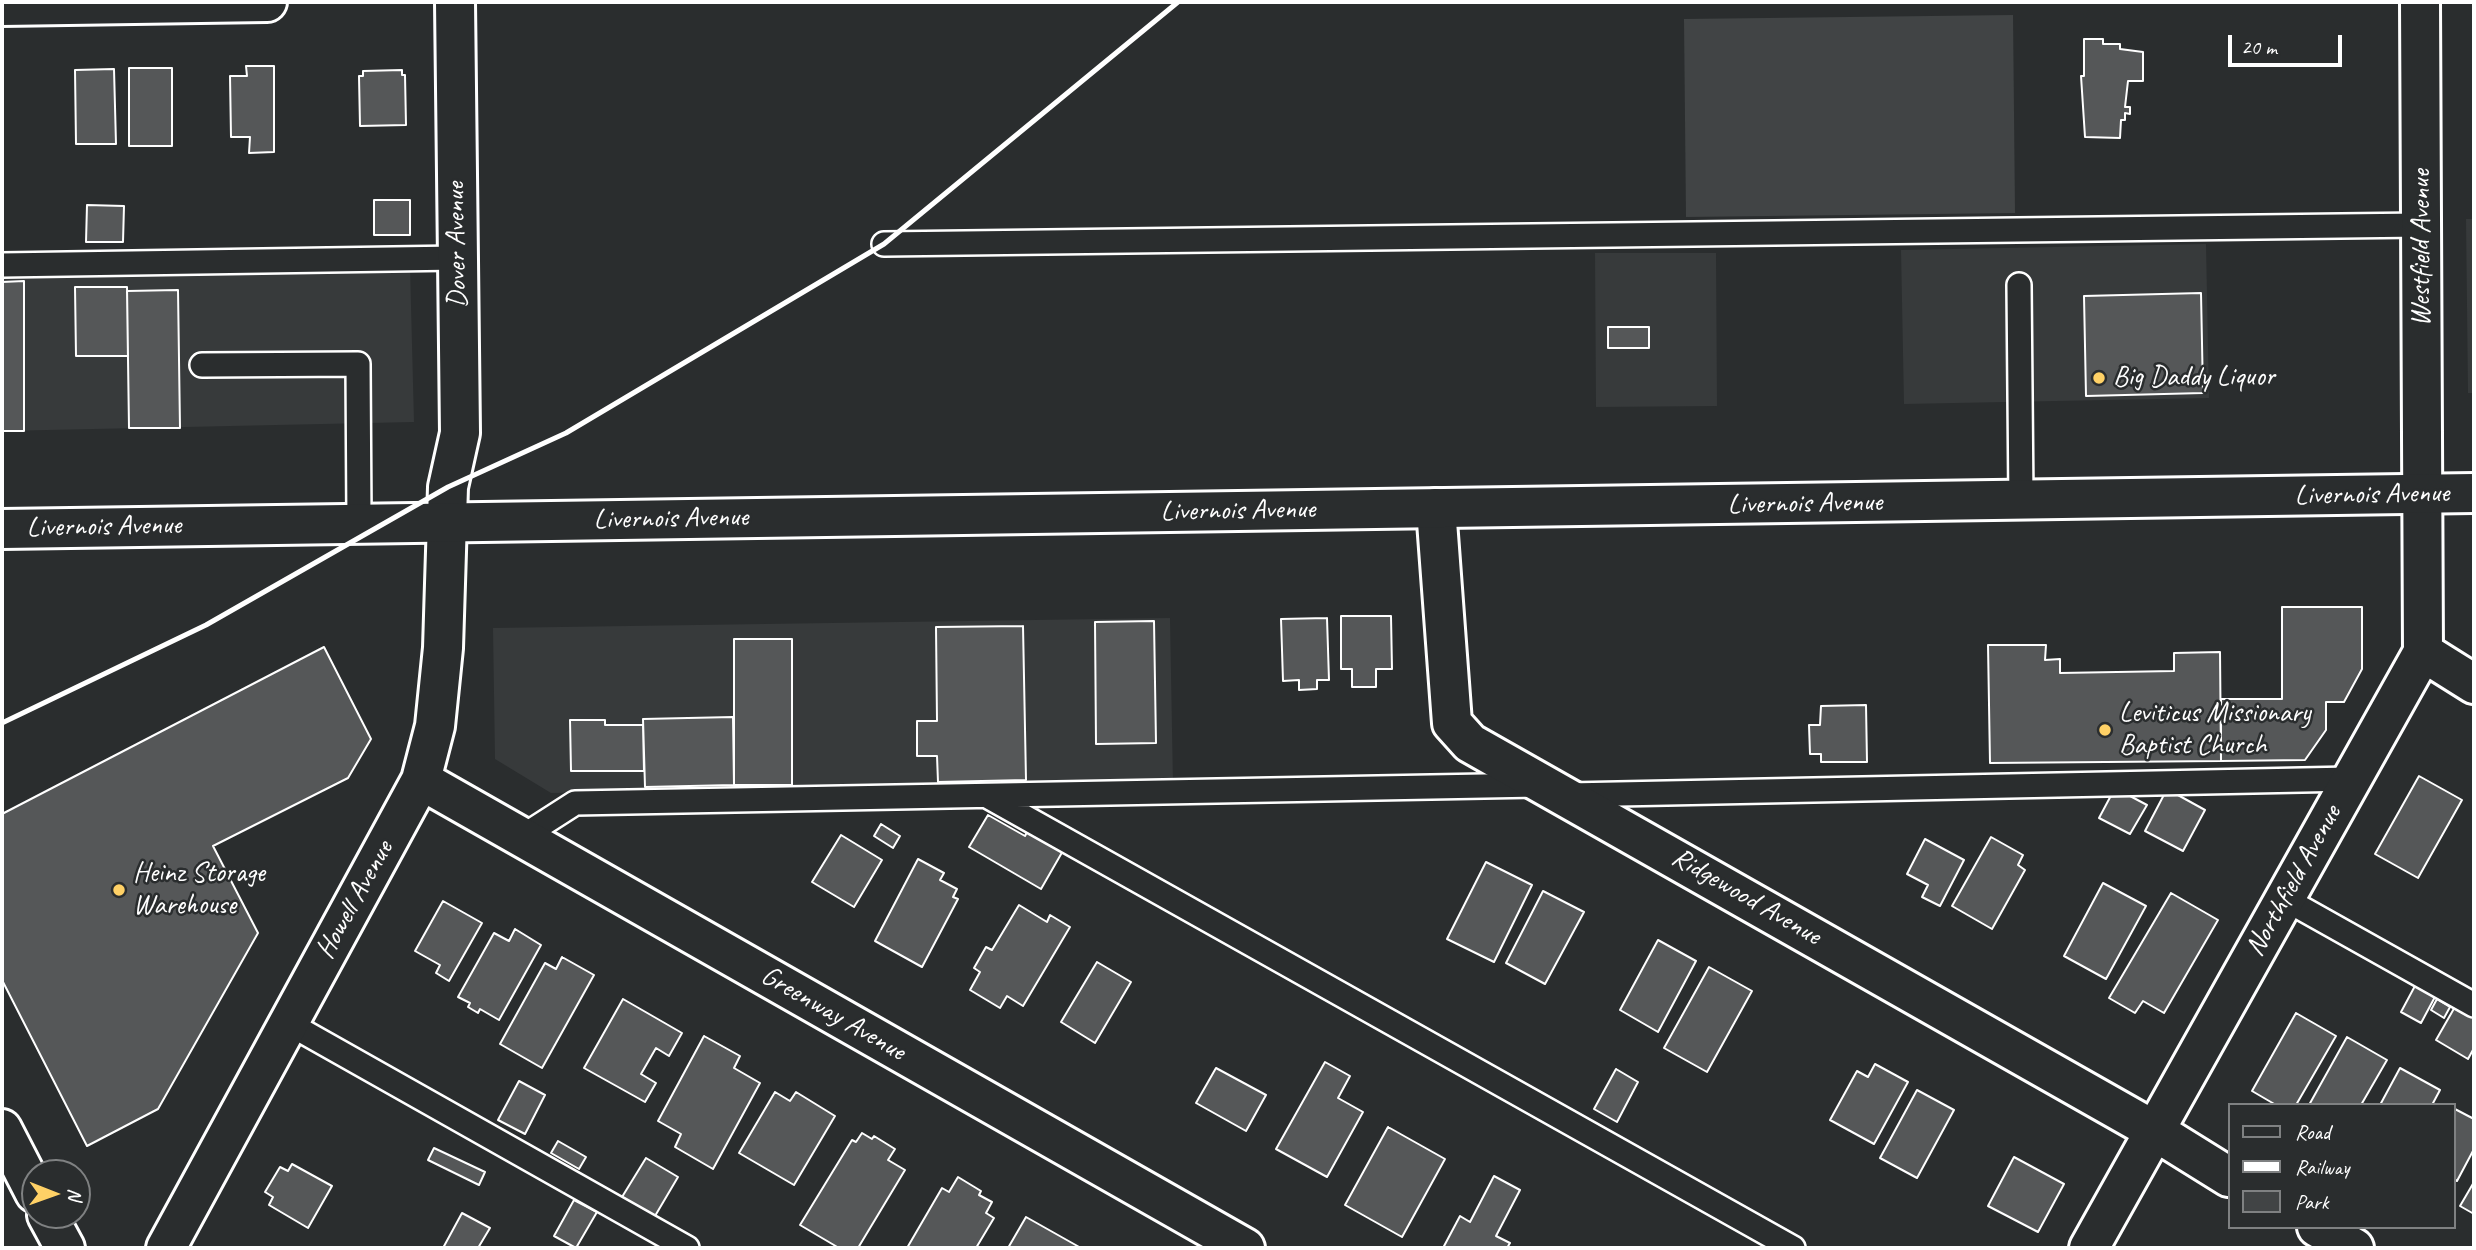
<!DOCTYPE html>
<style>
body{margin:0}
#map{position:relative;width:2476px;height:1250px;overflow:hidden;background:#2a2d2e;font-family:Caveat,sans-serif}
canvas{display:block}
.frame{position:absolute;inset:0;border:4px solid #fff;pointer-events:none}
.legend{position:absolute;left:2228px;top:1103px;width:228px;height:126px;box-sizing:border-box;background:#2a2d2e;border:2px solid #7f8182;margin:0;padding:9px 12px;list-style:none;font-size:21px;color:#fff}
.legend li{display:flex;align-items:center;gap:14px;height:35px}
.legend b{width:35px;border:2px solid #7f8182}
.north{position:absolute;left:21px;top:1159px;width:70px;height:70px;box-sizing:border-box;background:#2a2d2e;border:2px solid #7f8182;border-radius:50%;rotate:91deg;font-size:19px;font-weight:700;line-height:28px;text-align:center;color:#fff}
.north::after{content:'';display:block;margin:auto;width:24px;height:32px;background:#ffd166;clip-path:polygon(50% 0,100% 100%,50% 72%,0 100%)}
.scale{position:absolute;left:2228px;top:35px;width:114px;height:32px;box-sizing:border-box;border:4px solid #fff;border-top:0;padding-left:9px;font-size:21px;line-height:24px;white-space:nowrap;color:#fff;-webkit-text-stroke:5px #2a2d2e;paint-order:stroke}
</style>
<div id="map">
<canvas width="2476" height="1250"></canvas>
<div class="frame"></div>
<ul class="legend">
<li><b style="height:9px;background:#2a2d2e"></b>Road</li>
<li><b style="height:9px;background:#fff"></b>Railway</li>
<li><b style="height:19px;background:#414445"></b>Park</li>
</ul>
<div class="north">N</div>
<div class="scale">20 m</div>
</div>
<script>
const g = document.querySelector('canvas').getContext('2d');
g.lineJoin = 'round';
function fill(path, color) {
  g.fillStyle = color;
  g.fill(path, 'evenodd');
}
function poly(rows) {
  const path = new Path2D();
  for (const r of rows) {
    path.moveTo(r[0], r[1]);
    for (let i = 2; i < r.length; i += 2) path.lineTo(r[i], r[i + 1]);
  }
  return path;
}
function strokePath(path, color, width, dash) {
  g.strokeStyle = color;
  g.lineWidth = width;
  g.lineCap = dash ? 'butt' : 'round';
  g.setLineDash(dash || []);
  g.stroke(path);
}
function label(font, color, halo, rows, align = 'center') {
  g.font = font + ' Caveat,sans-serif';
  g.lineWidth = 5;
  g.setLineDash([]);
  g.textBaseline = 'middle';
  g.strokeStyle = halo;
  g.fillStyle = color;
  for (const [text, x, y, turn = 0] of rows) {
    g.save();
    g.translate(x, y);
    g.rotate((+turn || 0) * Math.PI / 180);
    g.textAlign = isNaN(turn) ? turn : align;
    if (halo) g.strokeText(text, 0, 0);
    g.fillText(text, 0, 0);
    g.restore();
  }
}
const built = poly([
 [2466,219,2474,219,2474,393,2468,393],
 [2206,244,2209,398,1904,404,1901,250],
 [1595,253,1716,253,1717,406,1596,407],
 [410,266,414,422,2,431,2,276],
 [1170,618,1173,784,551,793,495,759,493,628]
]);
const green = poly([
 [2013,15,2015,213,1686,217,1684,19]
]);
const building = poly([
 [2084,39,2103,39,2103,44,2120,44,2120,49,2143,52,2143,81,2128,81,2125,107,2130,107,2130,114,2125,113,2125,120,2121,120,2120,138,2085,137,2081,76,2084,76,2084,39],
 [246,66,274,66,274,152,249,153,250,137,231,137,230,76,247,76,246,66],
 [129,68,172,68,172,146,129,146,129,68],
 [114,69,116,144,76,144,75,70,114,69],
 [402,70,402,75,405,75,406,125,360,126,359,76,363,76,363,71,402,70],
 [374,200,410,200,410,235,374,235,374,200],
 [87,205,124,206,123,242,86,242,87,205],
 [24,281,24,431,2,431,2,282,24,281],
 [75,287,127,287,128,356,76,356,75,287],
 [178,290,180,428,129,428,127,291,178,290],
 [2201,293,2203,393,2086,396,2084,296,2201,293],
 [1608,327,1649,327,1649,348,1608,348,1608,327],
 [2282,607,2362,607,2362,669,2344,702,2326,702,2326,730,2305,760,2221,761,2221,699,2282,699,2282,607],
 [1341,616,1391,616,1392,669,1376,669,1376,687,1352,687,1352,669,1341,669,1341,616],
 [1327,618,1329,680,1317,680,1317,689,1299,690,1299,680,1283,681,1281,619,1327,618],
 [1154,621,1156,743,1096,744,1095,622,1154,621],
 [1023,626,1026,780,938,782,937,756,917,756,917,721,937,721,936,627,1023,626],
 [734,639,792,639,792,785,734,785,734,639],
 [1988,645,2046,645,2045,660,2060,659,2060,673,2174,671,2174,653,2220,652,2221,761,1990,763,1988,645],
 [324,647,371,739,348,778,213,846,258,933,158,1109,87,1146,2,980,2,814,324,647],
 [1866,705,1867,762,1821,762,1821,754,1810,754,1809,725,1820,725,1821,706,1866,705],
 [733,717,734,785,645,787,643,719,733,717],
 [570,720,605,720,605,725,643,725,644,771,571,771,570,720],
 [2419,776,2462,800,2418,878,2375,854,2419,776],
 [2115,788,2147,805,2130,834,2099,818,2115,788],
 [2167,789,2205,810,2183,851,2145,831,2167,789],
 [988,815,1025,836,1029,828,1064,849,1041,889,969,847,988,815],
 [881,824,900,836,893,848,874,836,881,824],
 [841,835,882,860,854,907,812,882,841,835],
 [1991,837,2023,855,2018,865,2025,870,1992,929,1952,906,1991,837],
 [1925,839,1964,860,1940,906,1922,897,1928,885,1907,874,1925,839],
 [918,859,944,873,940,880,957,889,953,897,958,899,922,967,875,941,918,859],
 [1486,862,1532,885,1494,962,1447,939,1486,862],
 [2103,883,2146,906,2106,979,2064,956,2103,883],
 [1543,891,1584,912,1545,984,1506,963,1543,891],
 [2171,893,2218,920,2164,1013,2143,1001,2135,1013,2109,998,2171,893],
 [443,901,482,923,449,981,436,973,440,965,415,951,443,901],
 [1019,905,1047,922,1050,915,1070,927,1023,1006,1007,996,1000,1008,970,990,980,972,974,968,986,947,992,950,1019,905],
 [515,929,541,945,499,1020,480,1009,478,1013,468,1007,470,1003,458,997,494,933,509,941,515,929],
 [1658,940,1696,961,1658,1032,1620,1010,1658,940],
 [562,957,594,975,542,1068,500,1044,545,963,556,969,562,957],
 [1097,962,1131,982,1095,1043,1061,1022,1097,962],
 [1709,967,1752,991,1707,1072,1664,1048,1709,967],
 [2416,984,2436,995,2421,1023,2401,1012,2416,984],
 [623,999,682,1033,669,1056,656,1048,641,1074,656,1083,645,1102,584,1068,623,999],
 [2437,999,2450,1007,2444,1018,2431,1010,2437,999],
 [2456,1005,2474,1016,2474,1048,2468,1059,2436,1040,2456,1005],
 [2296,1013,2336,1036,2296,1105,2276,1105,2252,1091,2296,1013],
 [704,1036,740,1056,734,1068,760,1083,713,1169,675,1147,681,1134,658,1121,704,1036],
 [2347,1037,2387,1060,2361,1105,2309,1105,2347,1037],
 [1325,1062,1350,1076,1338,1098,1363,1112,1327,1177,1276,1149,1325,1062],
 [1875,1064,1908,1082,1874,1144,1830,1120,1857,1071,1868,1077,1875,1064],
 [1216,1068,1266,1095,1246,1131,1196,1103,1216,1068],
 [2400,1068,2440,1090,2432,1105,2380,1105,2400,1068],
 [1616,1069,1638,1082,1617,1122,1594,1109,1616,1069],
 [519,1081,545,1095,525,1134,498,1120,519,1081],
 [1917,1090,1954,1110,1917,1178,1880,1158,1917,1090],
 [775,1092,790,1101,796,1092,835,1116,794,1185,739,1153,775,1092],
 [2453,1108,2474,1119,2474,1149,2457,1181,2453,1179,2453,1108],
 [1388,1127,1445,1159,1402,1237,1345,1205,1388,1127],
 [862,1133,872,1139,874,1136,895,1149,888,1160,905,1170,858,1248,839,1248,800,1225,852,1140,856,1142,862,1133],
 [558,1141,586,1157,579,1169,551,1153,558,1141],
 [434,1148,485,1172,479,1185,428,1160,434,1148],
 [2014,1157,2064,1184,2038,1232,1988,1206,2014,1157],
 [646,1158,678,1177,655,1216,622,1197,646,1158],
 [292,1164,332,1186,308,1228,269,1205,273,1197,265,1192,280,1167,288,1171,292,1164],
 [1494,1176,1520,1190,1496,1236,1510,1243,1507,1248,1443,1248,1460,1216,1470,1222,1494,1176],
 [958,1177,981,1191,979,1195,992,1202,986,1213,994,1218,976,1248,907,1248,942,1188,949,1192,958,1177],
 [2474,1182,2474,1214,2460,1206,2474,1182],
 [574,1200,597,1212,576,1248,554,1236,574,1200],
 [462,1213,490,1228,478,1248,443,1248,462,1213],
 [1026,1217,1081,1248,1008,1248,1026,1217]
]);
const lane = poly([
 [884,244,2422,225],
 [2,265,458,258],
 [2019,285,2021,502],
 [202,365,358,364,359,523],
 [1569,795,2351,779],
 [989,797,1793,1248],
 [522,837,575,803,1538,785],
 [2285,899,2474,1005],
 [288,1023,687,1248]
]);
const street = poly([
 [2,6,267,2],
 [1436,508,1452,723,1470,743,2155,1131,2229,1177],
 [2423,652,2474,684],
 [421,780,1245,1248],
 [2317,1227,2354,1248],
 [166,1248,421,780,435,726,443,648,448,487,460,433,455,2],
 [2089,1248,2423,652,2420,2]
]);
const secondary = poly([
 [2,1129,35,1193],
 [47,1215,65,1248]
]);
const primary = poly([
 [2,529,2474,493]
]);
const rail = poly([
 [2,723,206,625,448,487,566,433,884,244,1178,2]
]);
const markers = [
 [2099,378,7,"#ffd166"],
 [2105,730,7,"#ffd166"],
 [119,890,7,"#ffd166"]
];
const streetNames = [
 ["Dover Avenue",457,245,-91],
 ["Westfield Avenue",2422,248,-90],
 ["Livernois Avenue",2372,495,-1],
 ["Livernois Avenue",1805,504,-1],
 ["Livernois Avenue",1238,511,-1],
 ["Livernois Avenue",671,519,-1],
 ["Livernois Avenue",104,527,-1],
 ["Northfield Avenue",2294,881,-61],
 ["Ridgewood Avenue",1746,897,30],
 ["Howell Avenue",355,900,-61],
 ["Greenway Avenue",833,1014,30]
];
const poiNames = [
 ["Big Daddy Liquor",2113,378],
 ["Leviticus Missionary",2119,714],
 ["Baptist Church",2119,746],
 ["Heinz Storage",133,874],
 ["Warehouse",133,906]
];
fill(built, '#373a3b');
fill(green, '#414445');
fill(building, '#555758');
strokePath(building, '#fff', 2);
strokePath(lane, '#fff', 28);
strokePath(street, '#fff', 44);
strokePath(secondary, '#fff', 44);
strokePath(primary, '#fff', 44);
strokePath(lane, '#2a2d2e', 23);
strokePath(street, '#2a2d2e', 38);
strokePath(secondary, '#2a2d2e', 38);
strokePath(primary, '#2a2d2e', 38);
strokePath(rail, '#fff', 5);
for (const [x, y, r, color] of markers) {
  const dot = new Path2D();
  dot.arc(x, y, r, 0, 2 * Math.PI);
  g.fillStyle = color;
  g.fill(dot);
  strokePath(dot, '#2a2d2e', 2.5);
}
label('28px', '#fff', '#2a2d2e', streetNames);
label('28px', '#fff', '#2a2d2e', poiNames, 'left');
</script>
